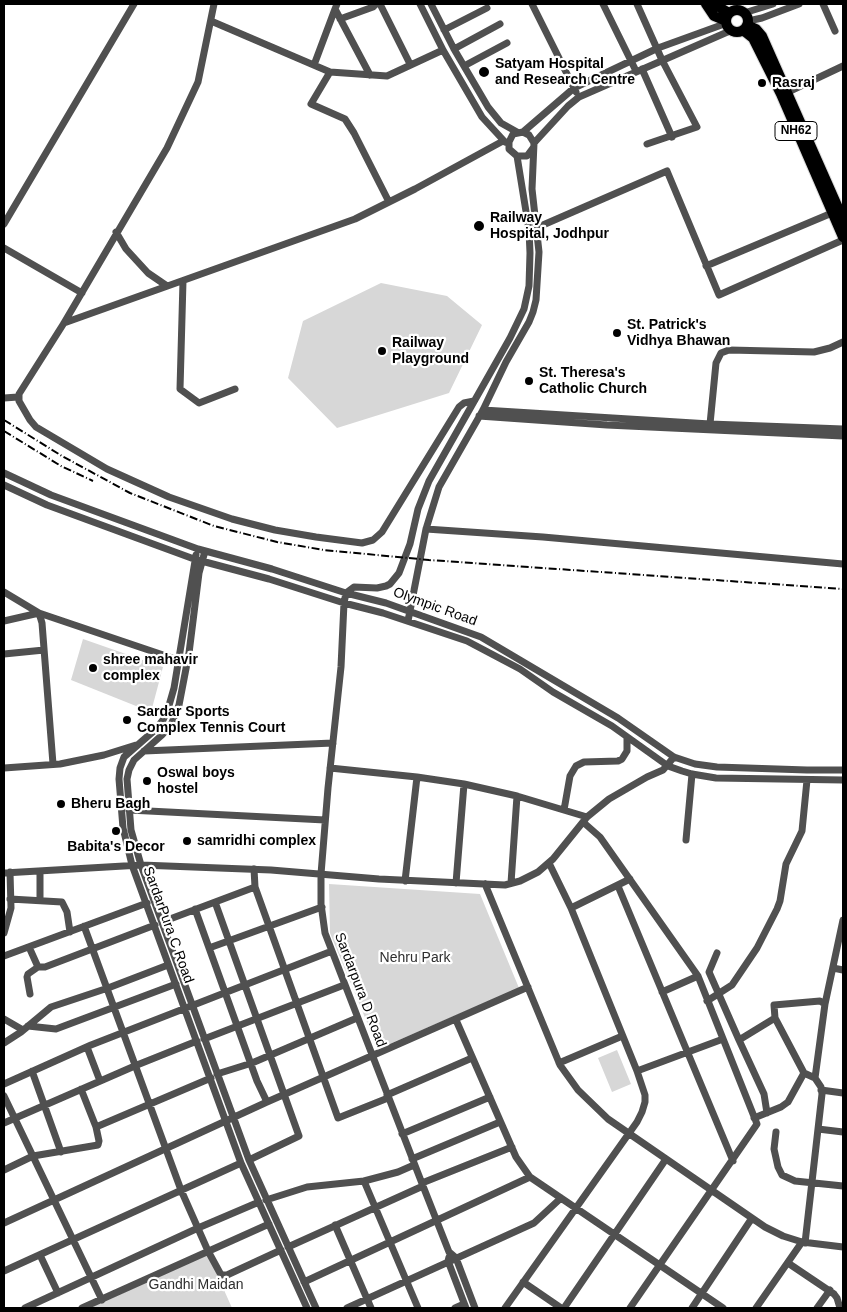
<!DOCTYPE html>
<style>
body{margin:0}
#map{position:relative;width:847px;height:1312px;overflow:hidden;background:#fff;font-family:Helvetica,sans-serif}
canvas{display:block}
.frame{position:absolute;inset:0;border:5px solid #000;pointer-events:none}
</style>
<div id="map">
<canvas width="847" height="1312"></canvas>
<div class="frame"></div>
</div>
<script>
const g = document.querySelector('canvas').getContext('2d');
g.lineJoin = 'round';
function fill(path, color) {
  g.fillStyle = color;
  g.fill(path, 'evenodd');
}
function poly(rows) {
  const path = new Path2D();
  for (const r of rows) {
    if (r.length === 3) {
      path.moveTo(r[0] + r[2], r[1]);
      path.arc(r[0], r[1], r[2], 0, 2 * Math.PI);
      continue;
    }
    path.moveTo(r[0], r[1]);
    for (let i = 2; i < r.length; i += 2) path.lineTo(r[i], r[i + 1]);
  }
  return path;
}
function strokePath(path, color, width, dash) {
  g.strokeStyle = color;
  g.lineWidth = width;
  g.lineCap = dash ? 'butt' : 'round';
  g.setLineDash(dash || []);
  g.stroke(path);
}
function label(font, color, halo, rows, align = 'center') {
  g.font = font + ' Helvetica,sans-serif';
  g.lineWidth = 4.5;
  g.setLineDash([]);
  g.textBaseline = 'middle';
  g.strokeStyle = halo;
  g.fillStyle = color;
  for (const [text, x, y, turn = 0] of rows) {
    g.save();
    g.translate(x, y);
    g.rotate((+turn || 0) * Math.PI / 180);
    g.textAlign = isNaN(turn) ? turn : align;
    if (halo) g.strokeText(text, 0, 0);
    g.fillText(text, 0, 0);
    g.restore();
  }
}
const green = poly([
 [381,283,447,296,482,325,449,393,337,428,288,378,303,321],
 [83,639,163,667,151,712,71,680],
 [329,884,480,894,519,988,378,1049,330,933],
 [617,1050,631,1084,612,1092,598,1058],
 [208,1254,232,1308,90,1308]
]);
const minor = poly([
 [214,4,198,82,167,148,64,323,19,394,19,401,30,420,36,427,107,469,169,497,232,519,275,530,316,537,362,543,373,540,382,532,459,407,464,403,474,401],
 [337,4,335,9,370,75],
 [380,4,410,64],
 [420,4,443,50,482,117,505,142],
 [431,4,454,49,488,107,501,123,517,132],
 [532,4,576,92],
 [603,4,636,71],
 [637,4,662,60,697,127,647,144],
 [823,4,835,31],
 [744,13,773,4],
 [340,19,373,7,376,4],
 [211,21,330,72,387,76,443,50],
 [748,21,762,18,799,4],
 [444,30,487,8],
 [454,49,500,24],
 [314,65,335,9],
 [464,66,507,43],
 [642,69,672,137],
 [330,72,311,104,345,119,354,133,389,202],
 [788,92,843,66],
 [523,132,574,88,658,48,727,23],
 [534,143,568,106,579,97,732,30],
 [4,224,134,4],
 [536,228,667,171,719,295,843,240],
 [116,232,126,249,148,273,167,286],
 [4,248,82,293],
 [706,266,832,213],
 [183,281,180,389,199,403,235,389],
 [64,323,355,219,415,189,503,141],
 [4,398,18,397],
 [483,410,710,424,843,429],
 [479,416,607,425,843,436],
 [710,424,716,363,721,353,729,350,814,352,830,348,843,342],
 [4,473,51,495,198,549,272,569,346,593,386,603,481,637,618,718,674,757,695,764,717,767,807,770,843,770],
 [4,485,47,505,194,559,269,579,344,603,383,613,467,641,520,669,553,692,612,726,668,766,682,771,692,774,716,778,843,780],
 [426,529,543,537,843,564],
 [205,551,199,573,189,653,179,705,171,725,162,735,134,760,129,770,127,779,131,830,141,865,249,1160,316,1308],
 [196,555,174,688,168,709,163,720,156,729,124,757,120,768,119,779,123,828,132,865,241,1163,307,1308],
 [4,592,39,613,4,621],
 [39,613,42,623,53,764],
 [39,613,178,660],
 [408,621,426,529,439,487,483,410,506,362,529,322,533,312,536,300,539,252,532,189,534,143,529,135,523,132,513,134,509,142,509,149,517,156,527,156,533,148],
 [4,654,44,650],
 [144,751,333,743],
 [4,768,60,764,104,755,136,745],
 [330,768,417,777,464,784,517,796,587,817],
 [129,810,325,820],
 [564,810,570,776,576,766,584,762,618,761,622,759,627,751,627,738],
 [583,822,600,837,698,976,757,1124,630,1308],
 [686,840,692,774],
 [254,869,255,887,338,1118,388,1098],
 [4,873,141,865,271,870,379,879,505,885,520,881,538,872,553,859,587,817,609,799,647,777,663,770,674,757],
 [405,881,417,777],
 [456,883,464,784],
 [511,883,517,796],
 [485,884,560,1065,578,1090,608,1119,765,1227,783,1236,802,1242,843,1247],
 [618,886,733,1161],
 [10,899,62,902,67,912,70,932],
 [40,900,40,871],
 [215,902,299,1136,249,1160],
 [571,908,630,879],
 [195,909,257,1081,267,1102],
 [162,922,255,887],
 [84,926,181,1190,208,1251,220,1273,222,1275,227,1275,281,1250],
 [4,933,11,908,10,872],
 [29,947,38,967,45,967,155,925],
 [209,948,322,907],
 [717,953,709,972,739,1040,775,1018,804,1073,788,1102,781,1107,754,1118],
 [4,956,147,903],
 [833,968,843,970],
 [662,992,698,976],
 [30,994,27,977,28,974,38,967],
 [707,1001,732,985,757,948,777,909,780,901,786,864,802,831,807,780],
 [825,1004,843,920],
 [775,1018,774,1005,820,1001,825,1004,815,1078],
 [4,1019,23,1030],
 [456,1020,516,1157,530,1177,723,1308],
 [28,1026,56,1029,176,984],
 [204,1039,344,985],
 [739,1040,764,1094,767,1113],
 [4,1043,21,1032,51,1007,108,988,168,965],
 [87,1047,100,1081],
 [559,1063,620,1037],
 [32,1071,61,1152],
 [637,1071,723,1039],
 [804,1073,815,1078,821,1087,822,1094,805,1243],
 [217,1074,252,1063,357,1018],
 [4,1084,91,1045,332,951],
 [821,1090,843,1093],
 [387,1095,472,1058],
 [4,1096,102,1300],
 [4,1123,137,1065,197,1041],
 [96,1127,211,1078],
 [818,1129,843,1132],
 [776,1132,774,1149,778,1167,782,1175,795,1181,843,1186],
 [402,1134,490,1097],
 [412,1159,500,1122],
 [4,1170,33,1156,98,1145,99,1141,96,1127,81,1089],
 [364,1181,398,1172,414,1165],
 [422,1183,512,1147],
 [266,1200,307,1187,364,1181,418,1308],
 [4,1223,267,1102,528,987],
 [335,1225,371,1308],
 [288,1247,423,1186],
 [40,1255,58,1293],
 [449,1257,448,1261,466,1308],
 [788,1263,834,1294,837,1298,840,1308],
 [4,1271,241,1163],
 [304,1282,530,1177],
 [523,1282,561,1308],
 [25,1308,198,1228,259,1202],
 [82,1308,269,1224],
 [347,1308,534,1223,561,1198],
 [455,1308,464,1304],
 [475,1308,456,1258,449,1252,423,1186,325,933,321,904,321,874,328,788,341,667,344,603,346,593,354,587,377,588,386,586,390,584,399,573,410,544,418,509,429,481,510,338,524,309,529,286,530,253,529,230,517,156],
 [505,1308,637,1122,642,1112,645,1102,645,1095,637,1071,571,908,549,863],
 [564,1308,666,1159],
 [692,1308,752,1218],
 [756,1308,802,1242],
 [817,1308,830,1290]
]);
const highway = poly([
 [706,4,714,16,726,21],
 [714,4,729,13],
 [737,21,11],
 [747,25,756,29,762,36,843,219],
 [743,30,753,38,781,94,843,237]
]);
const rail = poly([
 [4,420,62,456,130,493,214,526,277,542,324,550,429,560,843,589],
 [4,431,61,466,93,481]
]);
const markers = [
 [484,72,6,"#000"],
 [762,83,5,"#000"],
 [479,226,6,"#000"],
 [617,333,5,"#000"],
 [382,351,5,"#000"],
 [529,381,5,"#000"],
 [93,668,5,"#000"],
 [127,720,5,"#000"],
 [147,781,5,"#000"],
 [61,804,5,"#000"],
 [116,831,5,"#000"],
 [187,841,5,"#000"]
];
const shields = [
 [796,131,42]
];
const shieldNames = [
 ["NH62",796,131]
];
const poiNames = [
 ["Satyam Hospital",495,64],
 ["and Research Centre",495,80],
 ["Rasraj",772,83],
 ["Railway",490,218],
 ["Hospital, Jodhpur",490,234],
 ["St. Patrick's",627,325],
 ["Vidhya Bhawan",627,341],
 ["Railway",392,343],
 ["Playground",392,359],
 ["St. Theresa's",539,373],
 ["Catholic Church",539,389],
 ["shree mahavir",103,660],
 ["complex",103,676],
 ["Sardar Sports",137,712],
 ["Complex Tennis Court",137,728],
 ["Oswal boys",157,773],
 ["hostel",157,789],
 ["Bheru Bagh",71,804],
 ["samridhi complex",197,841],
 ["Babita's Decor",116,847,"center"]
];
const streetNames = [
 ["Olympic Road",435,607,20],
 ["SardarPura C Road",168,925,70],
 ["Sardarpura D Road",360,990,69]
];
const parkNames = [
 ["Nehru Park",415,958],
 ["Gandhi Maidan",196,1285]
];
fill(green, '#d7d7d7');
strokePath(highway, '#dbdbdb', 12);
strokePath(minor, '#505050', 7);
strokePath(highway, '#000', 10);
strokePath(rail, '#000', 2, [8, 2.5, 1, 2.5]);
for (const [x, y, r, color] of markers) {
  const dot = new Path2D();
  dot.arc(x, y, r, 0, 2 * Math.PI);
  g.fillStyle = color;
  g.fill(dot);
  strokePath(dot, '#fff', 2);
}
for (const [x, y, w] of shields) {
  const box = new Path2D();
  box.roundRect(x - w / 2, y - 9.5, w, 19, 4);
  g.fillStyle = '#fff';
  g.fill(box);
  strokePath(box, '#000', 1);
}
label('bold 12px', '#000', null, shieldNames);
label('bold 14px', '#000', '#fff', poiNames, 'left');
label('14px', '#000', '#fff', streetNames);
label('14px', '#2e2e2e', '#fff', parkNames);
</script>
